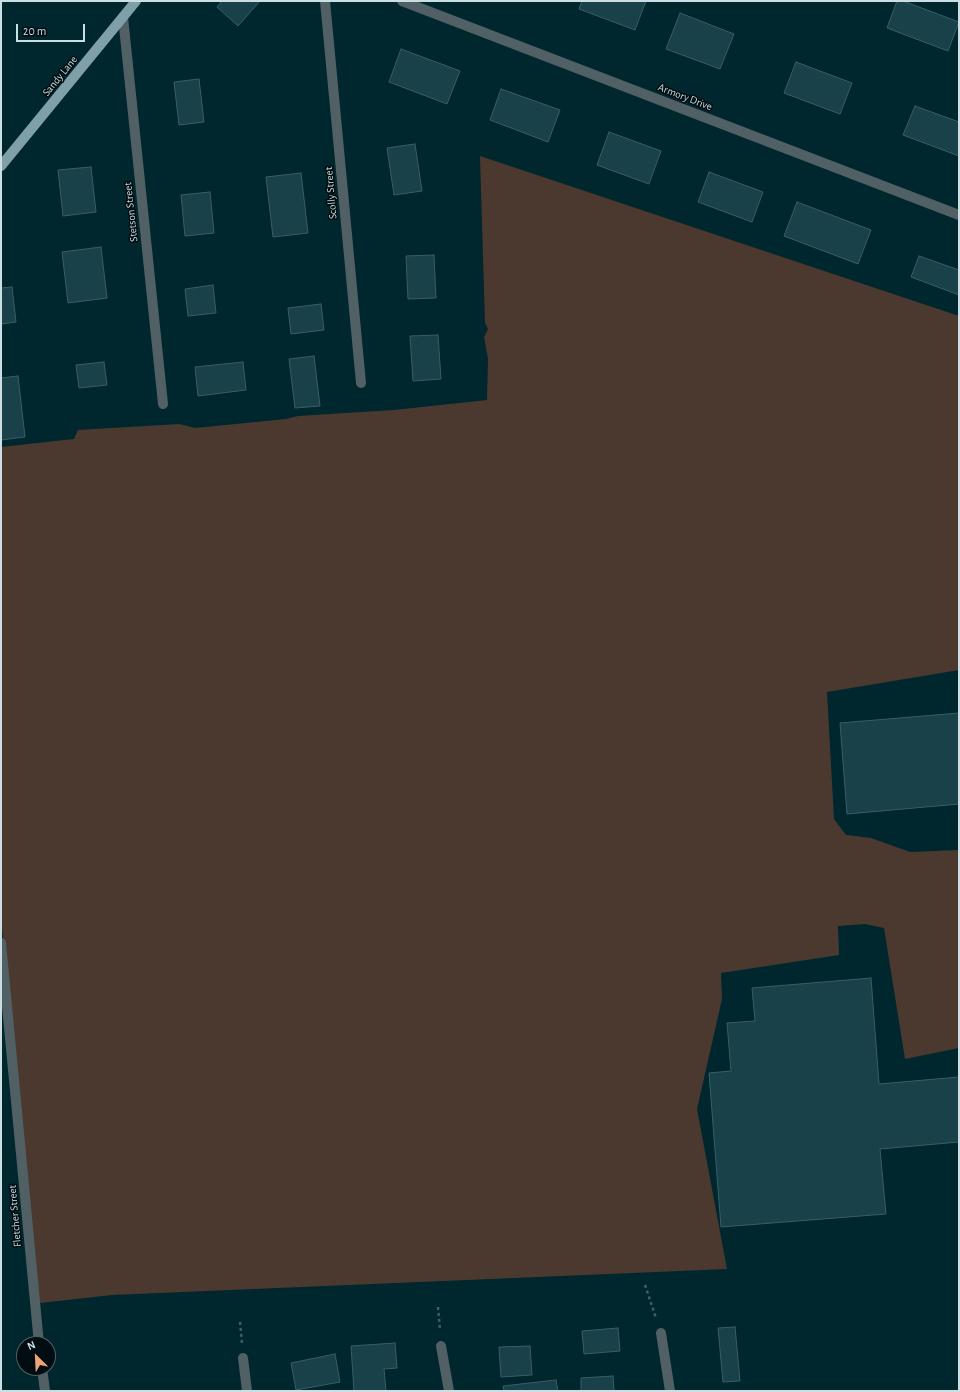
<!DOCTYPE html>
<style>
body{margin:0}
#map{position:relative;width:960px;height:1392px;overflow:hidden;background:#00262e;font-family:"Alegreya Sans",sans-serif}
canvas{display:block}
.frame{position:absolute;inset:0;border:2px solid #cadee3;pointer-events:none}
.north{position:absolute;left:16px;top:1336px;width:40px;height:40px;box-sizing:border-box;background:#010d10;border:1px solid #516164;border-radius:50%;rotate:336deg;font-size:11px;font-weight:700;line-height:16px;text-align:center;color:#cadee3}
.north::after{content:'';display:block;margin:auto;width:14px;height:18px;background:#efa378;clip-path:polygon(50% 0,100% 100%,50% 72%,0 100%)}
.scale{position:absolute;left:16px;top:24px;width:69px;height:18px;box-sizing:border-box;border:2px solid #cadee3;border-top:0;padding-left:5px;font-size:12px;line-height:14px;white-space:nowrap;color:#cadee3;-webkit-text-stroke:3px #010d10;paint-order:stroke}
</style>
<div id="map">
<canvas width="960" height="1392"></canvas>
<div class="frame"></div>
<div class="north">N</div>
<div class="scale">20 m</div>
</div>
<script>
const g = document.querySelector('canvas').getContext('2d');
g.lineJoin = 'round';
function fill(path, color) {
  g.fillStyle = color;
  g.fill(path, 'evenodd');
}
function poly(rows) {
  const path = new Path2D();
  for (const r of rows) {
    path.moveTo(r[0], r[1]);
    for (let i = 2; i < r.length; i += 2) path.lineTo(r[i], r[i + 1]);
  }
  return path;
}
function strokePath(path, color, width, dash) {
  g.strokeStyle = color;
  g.lineWidth = width;
  g.lineCap = dash ? 'butt' : 'round';
  g.setLineDash(dash || []);
  g.stroke(path);
}
function label(font, color, halo, rows, align = 'center') {
  g.font = font + ' "Alegreya Sans",sans-serif';
  g.lineWidth = 3;
  g.setLineDash([]);
  g.textBaseline = 'middle';
  g.strokeStyle = halo;
  g.fillStyle = color;
  for (const [text, x, y, turn = 0] of rows) {
    g.save();
    g.translate(x, y);
    g.rotate((+turn || 0) * Math.PI / 180);
    g.textAlign = isNaN(turn) ? turn : align;
    if (halo) g.strokeText(text, 0, 0);
    g.fillText(text, 0, 0);
    g.restore();
  }
}
const green = poly([
 [480,156,959,316,959,670,827,692,834,819,846,835,871,838,910,852,959,850,959,1048,905,1059,884,928,865,924,838,926,839,955,721,973,722,999,697,1109,727,1269,112,1295,40,1303,34,1293,1,915,1,447,74,439,78,430,179,424,195,428,286,419,298,416,394,410,487,400,488,359,484,337,488,329,485,323]
]);
const building = poly([
 [222,1,260,1,238,26,217,7,222,1],
 [582,1,646,1,635,30,579,9,582,1],
 [897,1,903,1,959,22,948,51,887,28,897,1],
 [680,13,734,34,720,69,666,49,680,13],
 [401,49,460,71,447,104,389,82,401,49],
 [796,62,852,83,840,114,784,93,796,62],
 [199,79,204,122,179,125,174,82,199,79],
 [501,89,560,110,548,142,490,120,501,89],
 [915,106,959,122,959,156,903,135,915,106],
 [609,132,661,151,649,184,597,165,609,132],
 [415,144,422,191,394,195,387,148,415,144],
 [91,167,96,212,63,216,58,170,91,167],
 [709,172,763,192,752,222,698,202,709,172],
 [301,173,308,233,273,237,266,177,301,173],
 [210,192,214,233,185,236,181,195,210,192],
 [797,202,871,230,858,264,784,236,797,202],
 [101,247,107,298,68,303,62,252,101,247],
 [434,255,436,298,408,299,406,256,434,255],
 [919,256,959,270,959,295,911,277,919,256],
 [213,285,216,313,188,316,185,289,213,285],
 [12,287,16,322,1,324,1,288,12,287],
 [321,304,324,330,291,334,288,308,321,304],
 [438,335,441,379,413,381,410,336,438,335],
 [314,356,320,406,295,408,289,359,314,356],
 [104,362,107,385,79,388,76,365,104,362],
 [243,362,246,390,198,396,195,367,243,362],
 [18,376,25,437,1,440,1,378,18,376],
 [959,713,959,804,847,814,840,723,959,713],
 [871,978,879,1084,959,1077,959,1142,880,1149,886,1214,721,1227,709,1073,731,1071,727,1023,755,1021,752,988,871,978],
 [735,1327,740,1381,723,1382,718,1328,735,1327],
 [618,1328,620,1351,584,1354,582,1331,618,1328],
 [395,1343,397,1368,384,1369,386,1391,354,1391,351,1346,395,1343],
 [530,1346,532,1375,501,1377,499,1347,530,1346],
 [335,1354,340,1382,296,1390,291,1363,335,1354],
 [613,1376,614,1391,581,1391,581,1378,613,1376],
 [556,1380,558,1391,504,1391,503,1386,556,1380]
]);
const path = poly([
 [645,1285,656,1318],
 [438,1307,440,1330],
 [240,1322,242,1343]
]);
const minor = poly([
 [325,1,361,383],
 [402,1,959,215],
 [123,17,163,404],
 [1,943,39,1344],
 [661,1333,670,1391],
 [441,1346,449,1391],
 [243,1358,247,1391],
 [42,1368,45,1391]
]);
const major = poly([
 [1,166,136,1]
]);
const streetNames = [
 ["Sandy Lane",60,76,-51],
 ["Armory Drive",685,97,21],
 ["Scolly Street",331,193,-95],
 ["Stetson Street",131,212,-96],
 ["Fletcher Street",15,1216,-95]
];
fill(green, '#4b3930');
fill(building, '#18414a');
strokePath(building, '#385e67', 1);
strokePath(path, '#3f5f66', 2.5, [3, 3]);
strokePath(minor, '#516064', 10);
strokePath(major, '#7fa0a8', 10);
label('11px', '#cadee3', '#010d10', streetNames);
</script>
